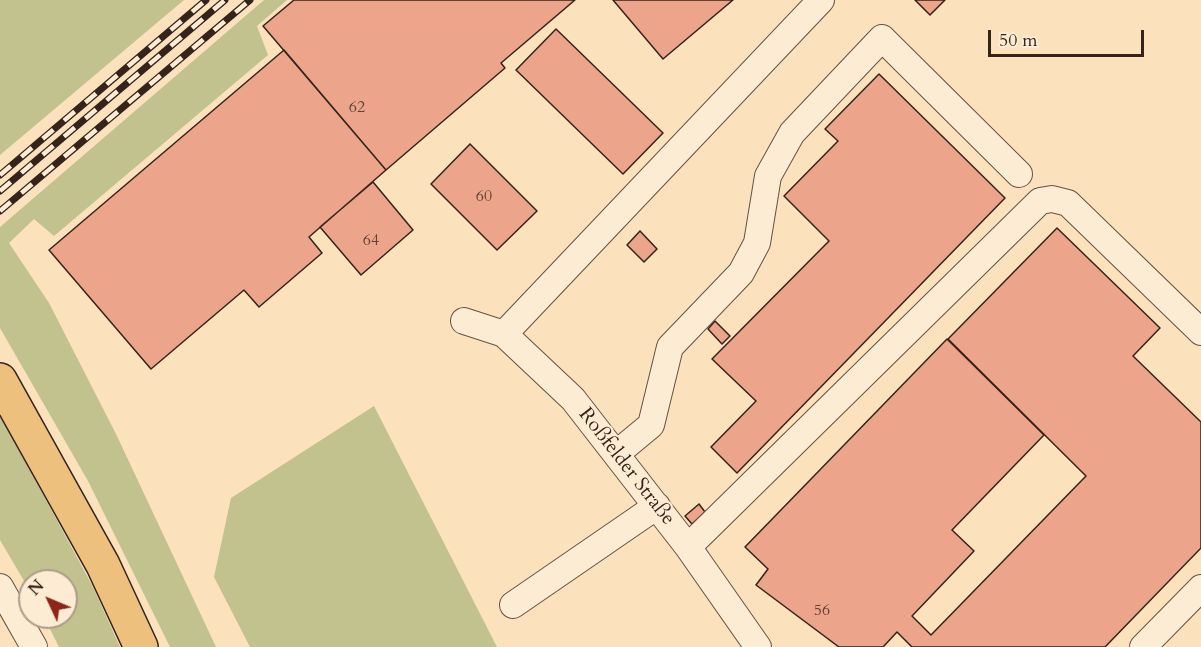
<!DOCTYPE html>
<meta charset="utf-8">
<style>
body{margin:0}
#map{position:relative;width:1201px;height:647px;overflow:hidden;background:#fbe1bc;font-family:Cardo,serif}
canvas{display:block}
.north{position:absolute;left:18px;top:569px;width:60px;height:60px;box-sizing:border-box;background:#fcecd3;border:2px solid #ac9c8a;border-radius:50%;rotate:314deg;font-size:16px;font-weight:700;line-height:24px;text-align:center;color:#35231c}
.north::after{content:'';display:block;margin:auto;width:21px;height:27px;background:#8f2418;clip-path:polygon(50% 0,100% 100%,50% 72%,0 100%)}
.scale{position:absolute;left:988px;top:30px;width:156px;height:27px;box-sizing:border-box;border:3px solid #35231c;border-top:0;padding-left:8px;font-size:18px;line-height:21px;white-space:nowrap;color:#35231c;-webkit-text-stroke:4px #fcecd3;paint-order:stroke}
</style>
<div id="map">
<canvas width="1201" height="647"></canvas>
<div class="north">N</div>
<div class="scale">50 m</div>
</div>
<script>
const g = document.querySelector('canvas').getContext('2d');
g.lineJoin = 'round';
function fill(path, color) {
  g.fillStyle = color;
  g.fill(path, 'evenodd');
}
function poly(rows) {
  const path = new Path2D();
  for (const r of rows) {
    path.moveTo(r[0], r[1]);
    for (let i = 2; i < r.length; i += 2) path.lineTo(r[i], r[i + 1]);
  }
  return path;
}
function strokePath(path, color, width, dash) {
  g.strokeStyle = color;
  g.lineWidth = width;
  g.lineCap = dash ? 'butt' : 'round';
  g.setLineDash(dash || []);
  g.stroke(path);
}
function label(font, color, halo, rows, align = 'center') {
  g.font = font + ' Cardo,serif';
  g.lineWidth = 4.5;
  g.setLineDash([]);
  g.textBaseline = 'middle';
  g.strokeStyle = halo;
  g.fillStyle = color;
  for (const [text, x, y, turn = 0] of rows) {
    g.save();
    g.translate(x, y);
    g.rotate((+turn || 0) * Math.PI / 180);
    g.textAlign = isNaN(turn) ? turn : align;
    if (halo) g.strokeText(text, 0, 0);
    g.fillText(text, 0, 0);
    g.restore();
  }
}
const green = poly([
 [0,0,184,0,0,155],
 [264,0,287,0,257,26,268,55,54,236,34,219,9,243,49,303,116,434,216,647,170,647,88,481,0,328,0,227],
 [374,406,497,647,250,647,214,577,231,498],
 [0,415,93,587,120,647,59,647,44,617,66,617,66,581,30,581,30,591,0,540]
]);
const building = poly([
 [294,0,575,0,501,63,505,68,386,170,263,26,294,0],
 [613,0,733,0,663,59,613,0],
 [915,0,945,0,930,15,915,0],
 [556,29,663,133,623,174,516,70,556,29],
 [284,50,386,170,309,237,322,253,259,307,244,290,151,369,49,250,284,50],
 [879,74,1005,198,737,473,711,447,756,401,712,359,829,241,784,196,838,141,825,129,879,74],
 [470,144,537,211,497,250,431,184,470,144],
 [373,182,413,230,361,275,320,227,373,182],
 [1057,228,1160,328,1133,356,1201,422,1201,548,1105,647,912,647,897,632,883,647,839,647,756,585,768,569,745,547,947,339,1044,435,952,530,974,551,912,616,931,635,1086,476,948,339,1057,228],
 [640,231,657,249,644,262,627,245,640,231],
 [715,321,730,336,722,344,708,329,715,321],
 [699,504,705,512,692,524,685,516,699,504]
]);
const minor = poly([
 [464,321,504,334,573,399,688,547,758,647],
 [504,334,821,0],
 [616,454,651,425,670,347,741,273,757,243,768,176,792,133,882,38,1019,174],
 [688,547,1040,201,1052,199,1068,203,1201,332],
 [0,587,34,647],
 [513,605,657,506],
 [1143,647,1201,588]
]);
const major = poly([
 [0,380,103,565,141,647]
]);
const rail = poly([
 [0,175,206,0],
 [0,191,225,0],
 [0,211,250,0]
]);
const numberNames = [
 ["62",357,108],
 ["60",484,197],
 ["64",371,241],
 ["56",822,611]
];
const streetNames = [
 ["Roßfelder Straße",626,467,52]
];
fill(green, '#c2c28e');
fill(building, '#eca48a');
strokePath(building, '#35231c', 1.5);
strokePath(minor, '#665244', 28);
strokePath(major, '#35231c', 36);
strokePath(minor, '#fcecd3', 26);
strokePath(major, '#eec07e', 33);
strokePath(rail, '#35231c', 7);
strokePath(rail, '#fcecd3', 4.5, [14]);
label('16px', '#634338', null, numberNames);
label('20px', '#35231c', '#fcecd3', streetNames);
</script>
